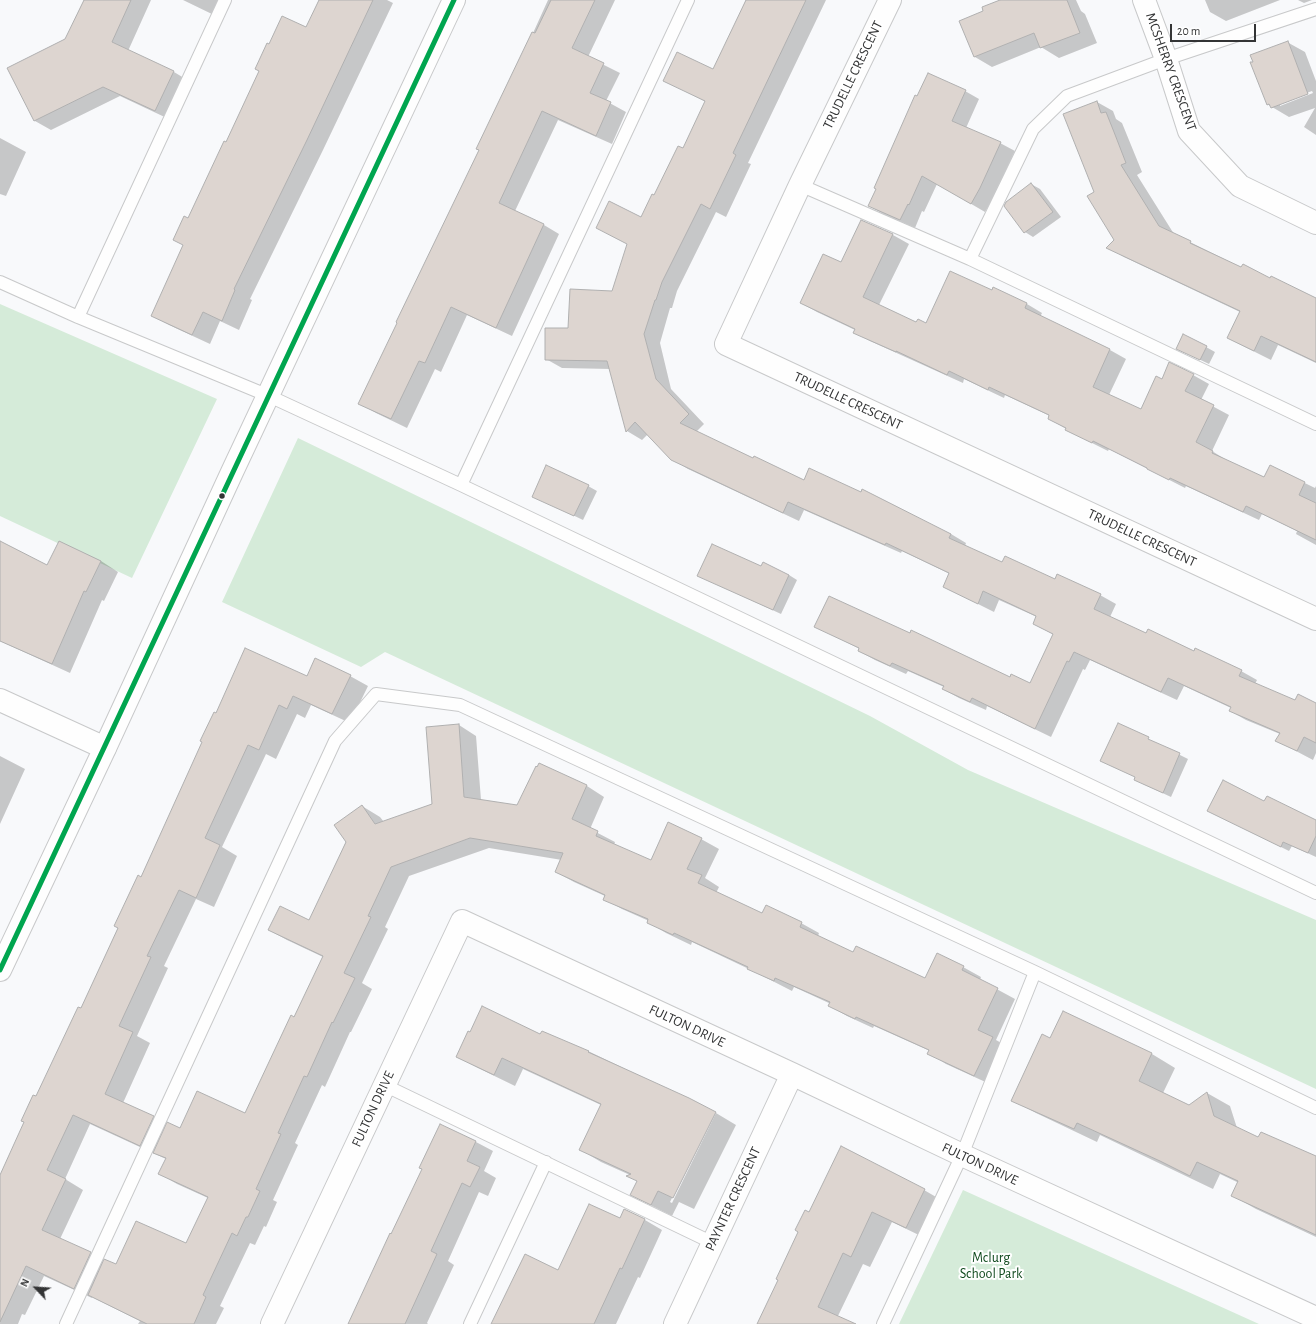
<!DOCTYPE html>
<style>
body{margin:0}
#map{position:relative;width:1316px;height:1324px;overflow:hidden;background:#f8f9fb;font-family:"Alegreya Sans",sans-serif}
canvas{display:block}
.north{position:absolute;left:16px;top:1268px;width:40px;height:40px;-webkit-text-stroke:3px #fff;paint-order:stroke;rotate:295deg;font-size:11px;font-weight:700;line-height:16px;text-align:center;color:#333435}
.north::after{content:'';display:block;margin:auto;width:14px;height:18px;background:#333435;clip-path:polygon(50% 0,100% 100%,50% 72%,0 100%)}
.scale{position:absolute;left:1170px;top:24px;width:86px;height:18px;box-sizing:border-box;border:2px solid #333435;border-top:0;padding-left:5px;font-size:12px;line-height:14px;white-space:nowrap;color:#333435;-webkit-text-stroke:3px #fff;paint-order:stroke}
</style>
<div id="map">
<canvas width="1316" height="1324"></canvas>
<div class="north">N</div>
<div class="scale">20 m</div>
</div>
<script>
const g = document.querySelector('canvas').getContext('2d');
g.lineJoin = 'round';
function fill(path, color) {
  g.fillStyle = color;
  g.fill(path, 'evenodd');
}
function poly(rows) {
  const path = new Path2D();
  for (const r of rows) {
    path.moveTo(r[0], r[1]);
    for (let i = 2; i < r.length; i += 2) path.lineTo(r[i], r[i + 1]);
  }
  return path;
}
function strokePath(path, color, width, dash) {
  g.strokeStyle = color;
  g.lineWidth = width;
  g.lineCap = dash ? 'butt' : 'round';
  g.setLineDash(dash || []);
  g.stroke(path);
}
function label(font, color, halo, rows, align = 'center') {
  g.font = font + ' "Alegreya Sans",sans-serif';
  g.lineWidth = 4;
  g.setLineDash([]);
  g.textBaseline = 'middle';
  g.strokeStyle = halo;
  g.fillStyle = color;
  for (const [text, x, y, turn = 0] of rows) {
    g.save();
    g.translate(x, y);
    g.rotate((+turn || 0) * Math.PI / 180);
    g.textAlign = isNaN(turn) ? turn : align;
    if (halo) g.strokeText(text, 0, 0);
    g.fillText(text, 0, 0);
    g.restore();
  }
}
const green = poly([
 [0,304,217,399,132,578,0,516],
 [298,438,870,716,968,770,1316,920,1316,1089,385,652,361,667,222,602],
 [963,1190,1259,1324,899,1324]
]);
const shadow = poly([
 [85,0,151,0,128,51,174,72,189,81,171,120,120,96,51,130,35,121,66,40],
 [183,0,224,0,216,16],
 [320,0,387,0,393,3,323,150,250,299,252,300,239,330,220,321,210,344,169,325,152,316,184,245,188,220,226,143,260,71,270,45,307,28],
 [548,0,615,0,588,57,620,73,606,101,626,112,612,144,558,120,515,211,544,225,559,234,512,336,467,315,441,372,435,369,407,428,376,413,360,404,480,150],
 [746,0,826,0,748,163,751,164,726,217,716,212,677,291,672,308,670,308,660,343,671,389,704,424,696,432,753,460,804,481,951,534,966,543,965,546,1003,564,1100,595,1116,604,1110,617,1146,634,1241,671,1257,680,1255,684,1296,702,1316,704,1316,753,1313,760,1277,741,1280,734,1246,720,1230,711,1231,708,1184,686,1177,700,1090,660,1085,670,1083,669,1051,737,987,706,986,710,959,698,943,689,944,687,908,671,906,674,875,660,859,651,860,649,816,627,1030,684,1054,635,1034,624,1037,617,999,600,994,612,960,595,950,574,902,551,901,553,804,510,799,521,688,469,672,459,648,434,642,440,627,431,611,369,562,368,546,359,569,329,613,292,642,218,684,149,706,102,664,80,714,71],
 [1004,0,1076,0,1081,11,1085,14,1097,43,1059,58,1041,47,992,67,975,57,985,12],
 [1205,0,1280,0,1226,21,1210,12],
 [1298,0,1312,0,1304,3],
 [1287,42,1305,52,1316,81,1316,135,1304,127,1315,108,1289,117,1267,104],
 [1312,91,1313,93,1280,106,1280,103],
 [965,91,979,99,966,128,1000,143,1015,151,994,197,985,212,937,184,924,212,922,211,915,228,883,214,869,206],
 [1097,102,1113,111,1116,119,1122,123,1142,172,1137,175,1174,234,1242,268,1271,279,1316,299,1316,363,1278,345,1271,360,1245,347,1228,338,1240,312,1124,257,1108,247,1116,240,1095,192],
 [0,138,26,152,6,196,0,194],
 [1031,184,1040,189,1061,217,1033,237,1025,232],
 [862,221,893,235,909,244,879,305,917,323,927,324,992,292,1027,304,1042,313,1040,317,1110,350,1126,359,1109,395,1141,411,1162,381,1193,375,1209,384,1201,400,1229,415,1212,451,1228,461,1265,478,1270,466,1315,488,1316,486,1316,545,1296,534,1297,531,1262,514,1259,520,1186,486,1185,488,1109,449,1108,451,1082,438,1049,419,1050,416,1005,395,1004,398,964,379,963,383,870,341,854,332,855,330,817,312,801,303,841,263],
 [1206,347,1215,352,1209,364,1186,353],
 [588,486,597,491,583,520,533,496],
 [0,542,48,566,59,542,101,561,118,572,104,601,102,600,70,673,0,641],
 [761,568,789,575,797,580,781,614,699,576],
 [350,676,368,686,350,723,311,705,305,718,297,714,276,759,266,754,222,847,237,856,214,907,196,899,164,966,168,968,137,1036,150,1043,123,1103,153,1117,167,1125,181,1130,245,1115,294,1018,323,957,287,940,269,930,310,922,362,806,380,817,384,822,433,804,459,725,476,736,481,800,518,806,540,764,587,786,604,797,590,829,615,842,614,845,651,862,701,839,719,849,705,878,719,887,716,893,763,914,801,923,819,933,818,936,854,953,925,979,963,967,981,977,980,980,1015,999,996,1040,1010,1048,992,1085,946,1064,929,1053,930,1051,874,1026,873,1028,847,1016,830,1006,831,1004,794,987,792,991,751,970,692,942,691,945,666,933,648,922,649,921,622,909,604,899,605,896,574,882,556,872,562,860,489,848,409,876,385,927,388,929,362,983,372,989,351,1032,350,1032,325,1087,322,1085,295,1143,298,1145,273,1200,277,1202,266,1227,264,1226,255,1245,250,1243,220,1306,224,1308,216,1324,138,1324,140,1321,92,1297,92,1298,44,1276,25,1315,22,1314,18,1324,0,1324,0,1177,36,1097,81,1009,216,714,307,678],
 [90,1124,166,1159,160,1174,177,1184,208,1198,187,1245,117,1265,104,1261,60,1239,83,1190,65,1179],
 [1118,724,1188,759,1171,797,1143,784,1136,777,1110,765],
 [0,756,25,769,0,824],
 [1264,803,1316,821,1316,857,1292,846,1289,851,1208,811],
 [1063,1013,1152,1054,1175,1068,1163,1093,1190,1106,1207,1093,1230,1106,1237,1128,1259,1138,1316,1158,1316,1237,1256,1209,1233,1196,1239,1183,1220,1174,1213,1189,1100,1135,1097,1142,1036,1113,1012,1100,1051,1040],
 [541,1035,588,1051,715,1112,670,1202,672,1203,716,1113,736,1125,694,1209,679,1202,672,1216,652,1206,632,1195,638,1181,630,1175,601,1162,581,1150,601,1105,523,1069,515,1086,478,1068,457,1057],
 [440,1125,476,1142,493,1151,484,1171,496,1178,488,1196,479,1192,448,1261,454,1265,427,1323,428,1324,349,1324,423,1169],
 [924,1190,943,1201,925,1238,892,1222,870,1267,863,1264,837,1318,839,1324,758,1324,809,1214],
 [620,1219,645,1220,662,1230,640,1278,638,1277,616,1324,492,1324]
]);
const building = poly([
 [84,0,131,0,112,42,174,71,155,111,103,87,34,121,7,68,65,39,84,0],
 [319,0,373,0,307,140,234,289,235,290,222,321,203,312,192,335,151,316,183,245,173,240,184,216,188,218,224,141,226,142,259,71,255,69,267,43,269,44,282,16,306,27,319,0],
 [551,0,595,0,572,48,604,63,590,93,611,102,596,136,542,111,499,203,544,224,496,328,451,307,425,363,419,361,391,419,358,404,397,323,396,322,410,293,479,150,476,149,532,32,535,33,551,0],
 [746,0,806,0,733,153,736,155,710,209,701,204,662,282,656,300,655,300,644,334,656,379,689,414,680,423,753,458,754,456,804,480,809,468,861,492,862,489,951,534,949,538,1002,562,1005,556,1055,579,1057,574,1101,594,1094,609,1146,633,1148,629,1194,651,1195,648,1242,670,1239,676,1295,700,1298,694,1316,703,1316,743,1304,737,1297,751,1275,741,1280,733,1229,711,1231,707,1168,678,1161,692,1074,652,1069,662,1067,661,1035,729,972,698,970,702,942,689,944,686,892,663,890,666,858,651,859,648,814,627,829,596,910,633,911,630,1010,677,1011,674,1030,683,1053,634,1033,624,1036,616,983,591,978,604,943,587,949,573,886,543,885,545,788,502,783,513,671,460,635,422,626,432,607,361,545,360,545,328,568,328,570,289,612,291,627,244,596,228,609,201,641,217,652,194,654,195,678,146,683,148,705,101,663,81,677,52,713,69,746,0],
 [1000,0,1067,0,1080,33,1040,48,1034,33,974,57,959,21,983,11,982,7,1000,0],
 [1288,41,1308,94,1271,108,1269,104,1267,105,1250,62,1253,62,1250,55,1288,41],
 [928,73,966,90,952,121,1001,142,980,188,971,204,922,176,909,205,908,204,900,220,868,206,876,189,874,188,915,95,917,96,928,73],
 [1097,101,1101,113,1106,112,1114,132,1126,163,1121,165,1159,226,1191,241,1190,243,1241,267,1243,264,1270,278,1271,276,1316,298,1316,362,1261,336,1254,351,1227,338,1240,311,1106,248,1114,240,1087,196,1094,192,1063,114,1097,101],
 [1031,183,1053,212,1024,233,1004,206,1006,202,1031,183],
 [861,220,893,234,863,297,916,322,918,319,926,323,950,271,992,290,993,287,1027,303,1025,308,1110,349,1093,387,1141,409,1156,376,1162,379,1169,362,1194,374,1185,391,1214,405,1196,442,1213,451,1212,453,1264,477,1270,465,1305,482,1299,495,1316,503,1316,540,1246,506,1243,512,1170,478,1169,480,1147,469,1147,468,1093,441,1092,443,1065,430,1066,428,1048,419,1049,415,989,387,988,390,949,371,947,375,896,351,896,352,853,333,855,329,800,303,823,254,841,262,861,220],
 [1183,334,1207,346,1200,360,1176,349,1183,334],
 [546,465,589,485,574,516,532,497,546,465],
 [0,541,47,565,59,541,101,561,86,592,84,591,52,664,0,641,0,541],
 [712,544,761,566,763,562,789,575,773,610,697,576,712,544],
 [245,648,307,676,315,658,351,675,332,714,293,696,287,709,279,705,259,750,248,745,205,838,220,845,196,898,179,890,147,956,151,957,119,1026,133,1032,105,1094,154,1116,140,1146,73,1115,47,1170,66,1179,42,1230,91,1252,74,1289,26,1266,0,1322,0,1175,24,1122,21,1121,33,1095,36,1096,78,1007,81,1008,118,928,114,926,138,875,141,877,202,742,200,741,214,712,216,713,245,648],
 [1118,723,1149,737,1148,739,1180,753,1163,793,1134,780,1135,777,1100,761,1118,723],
 [459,724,464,797,517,805,536,766,537,767,539,763,587,785,572,819,598,831,596,836,651,860,668,822,702,838,687,869,702,875,698,883,762,913,766,905,802,922,800,927,853,952,856,946,925,978,937,953,964,966,962,970,998,988,978,1030,993,1037,974,1076,927,1054,929,1050,856,1017,855,1019,828,1006,830,1002,775,978,774,981,747,969,748,967,674,933,673,935,647,923,648,919,603,900,605,895,555,872,563,853,470,838,391,867,368,916,371,917,344,973,355,978,333,1023,332,1022,307,1077,304,1076,278,1133,281,1134,256,1189,260,1191,248,1217,246,1217,237,1236,232,1233,203,1295,206,1297,194,1324,147,1324,88,1295,104,1259,116,1264,136,1221,186,1243,208,1197,158,1174,166,1158,153,1153,167,1122,180,1128,197,1091,245,1113,291,1015,294,1017,323,956,268,930,280,906,309,920,346,842,334,825,362,805,375,824,432,804,426,727,459,724],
 [1223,780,1264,801,1267,796,1316,820,1316,836,1308,853,1283,842,1281,847,1207,811,1223,780],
 [482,1006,540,1034,542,1031,589,1051,588,1052,689,1098,716,1112,673,1198,658,1191,651,1205,630,1195,637,1181,626,1176,631,1174,579,1150,601,1104,502,1058,494,1075,456,1057,468,1031,470,1032,482,1006],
 [1063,1011,1152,1053,1139,1081,1189,1105,1207,1092,1214,1116,1258,1137,1261,1132,1316,1156,1316,1235,1231,1196,1238,1181,1197,1162,1190,1176,1160,1161,1077,1123,1074,1129,1011,1101,1042,1034,1050,1038,1063,1011],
 [440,1124,476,1141,467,1161,480,1167,470,1187,462,1183,431,1251,437,1254,405,1324,348,1324,390,1233,391,1234,422,1169,419,1168,440,1124],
 [841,1146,925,1189,906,1228,872,1212,851,1257,843,1253,818,1307,856,1324,757,1324,778,1280,776,1279,798,1232,795,1230,805,1210,809,1212,841,1146],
 [589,1204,620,1218,624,1209,645,1219,622,1269,620,1268,594,1324,491,1324,525,1254,558,1270,589,1204]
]);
const lane = poly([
 [800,185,970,259,1316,424],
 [970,259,1033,129,1067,96,1166,59,1316,9],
 [0,282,78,317,269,396,461,485,1316,893],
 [78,317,225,0],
 [461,485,688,0],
 [384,1085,713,1243],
 [66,1324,335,741,376,694,460,705,1035,972,1316,1108],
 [470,1324,546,1162],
 [883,1324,962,1155,1035,972]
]);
const street = poly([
 [890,0,800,185,726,344,1316,619],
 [1144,0,1166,59,1189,131,1240,186,1316,223],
 [0,700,105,748],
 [272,1324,462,921,792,1074,962,1155,1316,1318],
 [675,1324,792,1074]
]);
const secondary = poly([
 [0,970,105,748,233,470,454,0]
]);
const bus1 = poly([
 [0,970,454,0]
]);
const markers = [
 [222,496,3.5,"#333435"]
];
const streetNames = [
 ["MCSHERRY CRESCENT",1171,72,70],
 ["TRUDELLE CRESCENT",853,75,-64],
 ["TRUDELLE CRESCENT",848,401,25],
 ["TRUDELLE CRESCENT",1142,538,25],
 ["FULTON DRIVE",687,1026,25],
 ["FULTON DRIVE",373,1109,-65],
 ["FULTON DRIVE",980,1164,25],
 ["PAYNTER CRESCENT",733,1199,-65]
];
const parkNames = [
 ["Mclurg",991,1258],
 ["School Park",991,1274]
];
fill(green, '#d5ebd9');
fill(shadow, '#0003');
fill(building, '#ddd5d0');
strokePath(building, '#b0b0b0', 1);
strokePath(lane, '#c8c9ca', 14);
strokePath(street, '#c8c9ca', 24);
strokePath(secondary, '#c8c9ca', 24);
strokePath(lane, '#fefefe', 12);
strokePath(street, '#fefefe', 22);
strokePath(secondary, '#fefefe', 22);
strokePath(bus1, '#00a54f', 5);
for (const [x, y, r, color] of markers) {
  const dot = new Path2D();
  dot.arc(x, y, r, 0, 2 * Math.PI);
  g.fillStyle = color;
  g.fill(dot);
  strokePath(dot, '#fff', 1.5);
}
label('14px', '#333435', '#fff', streetNames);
label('14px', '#114b1f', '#fff', parkNames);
</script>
